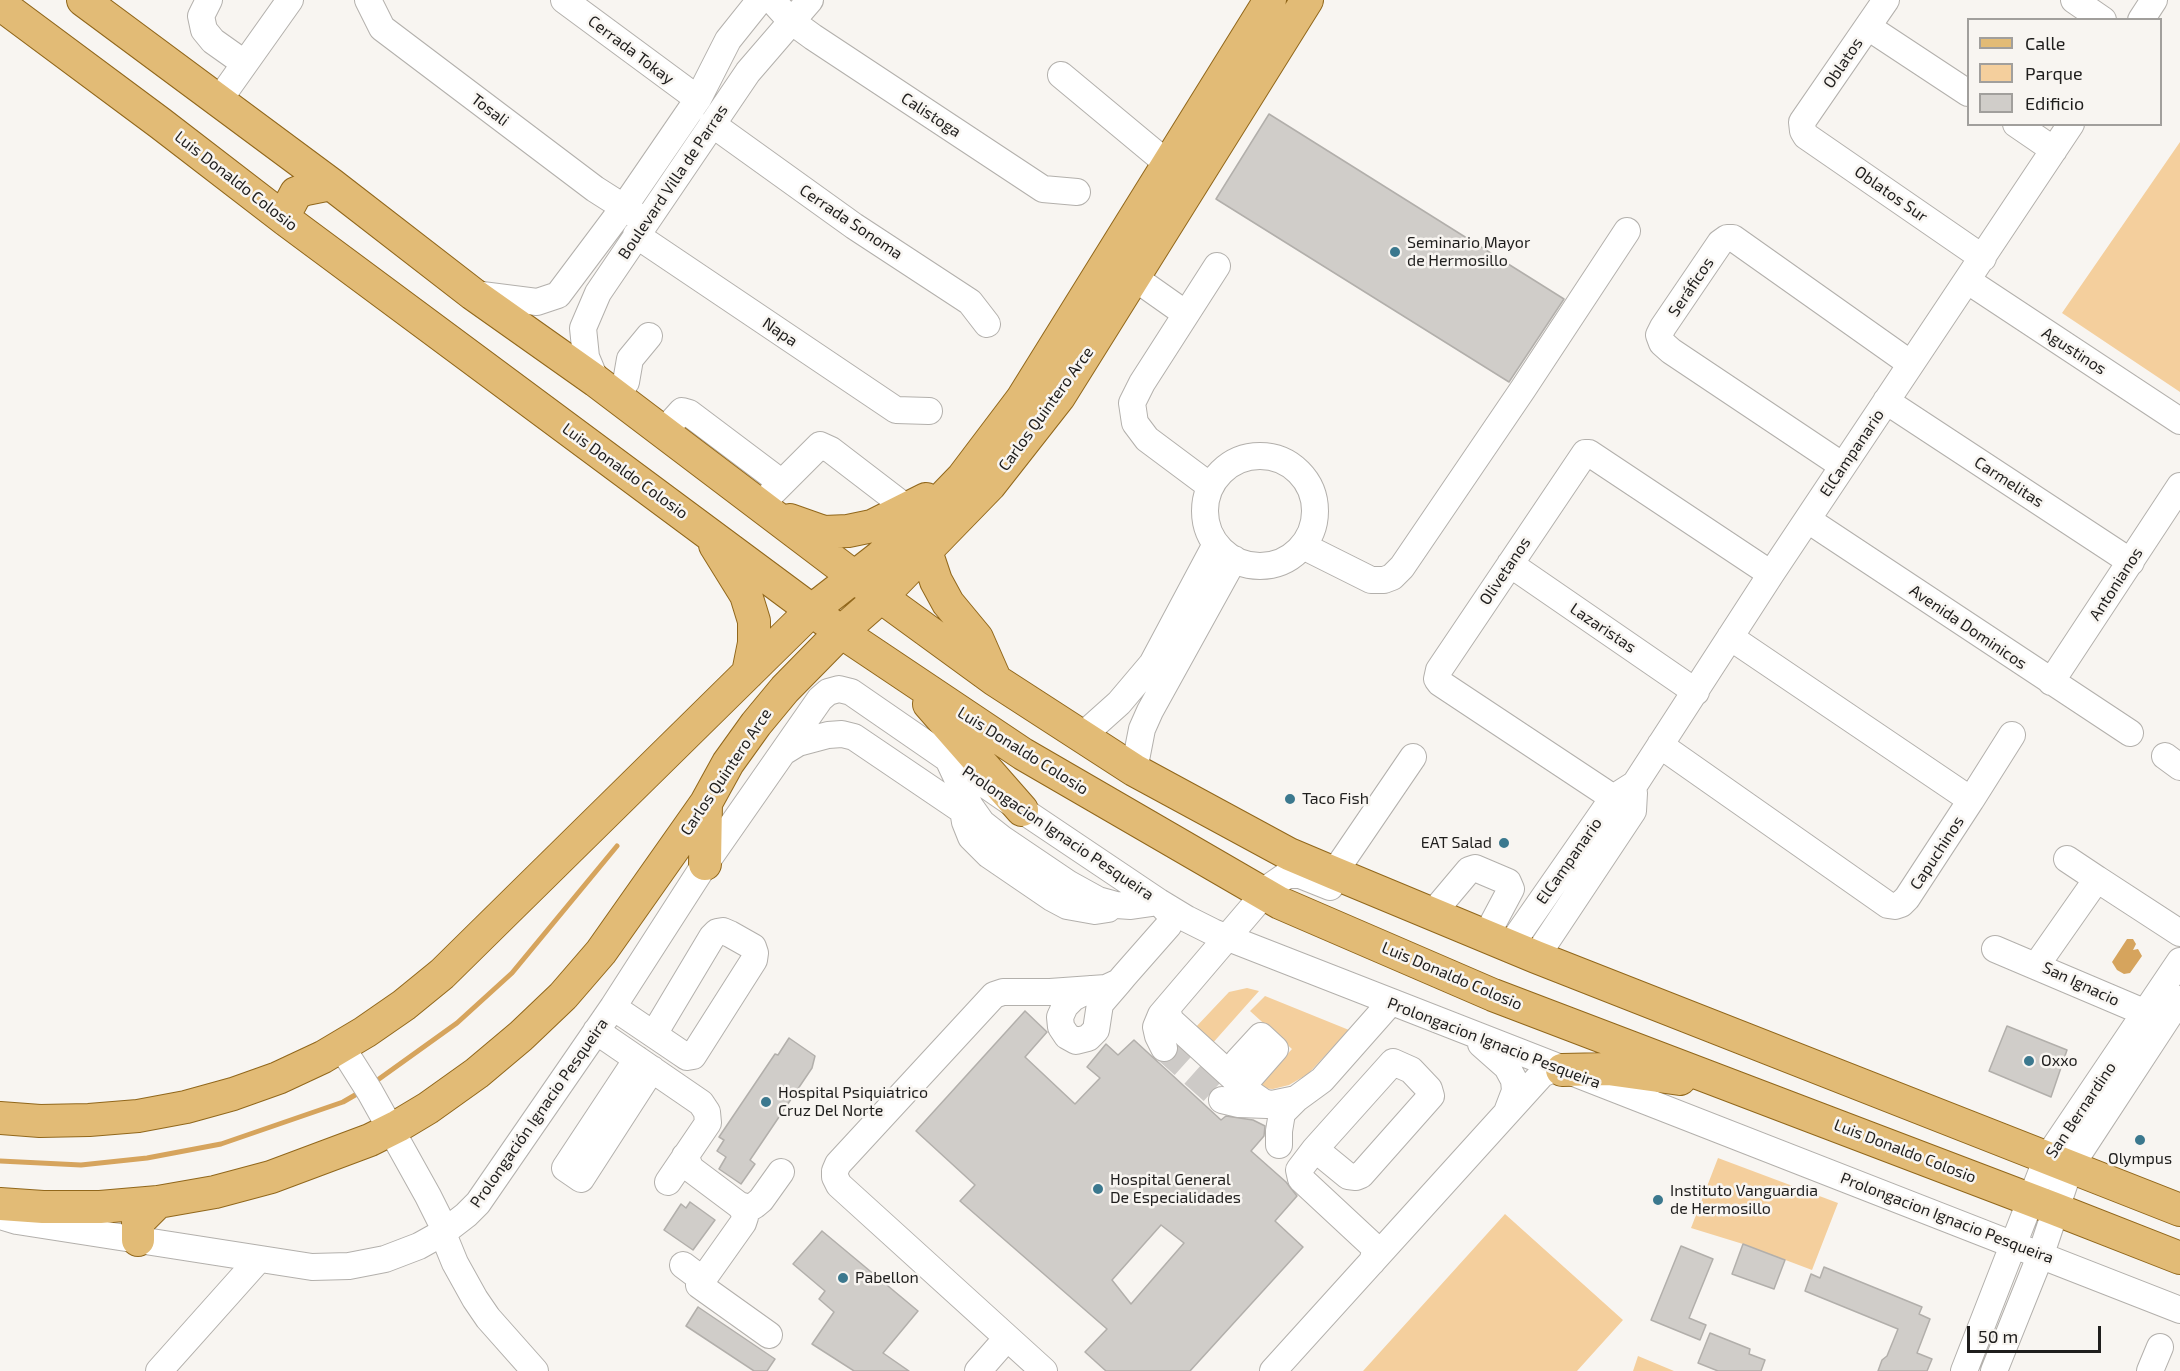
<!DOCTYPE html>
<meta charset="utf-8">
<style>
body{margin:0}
#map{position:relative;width:2180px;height:1371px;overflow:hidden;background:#f8f5f1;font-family:"Exo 2",sans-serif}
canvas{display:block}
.legend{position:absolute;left:1967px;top:18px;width:195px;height:108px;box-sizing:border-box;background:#f8f5f1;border:2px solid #a19f9c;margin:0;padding:8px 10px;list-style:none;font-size:18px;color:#1f1e1d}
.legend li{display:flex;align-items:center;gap:12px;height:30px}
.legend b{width:30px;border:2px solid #a19f9c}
.scale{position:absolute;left:1967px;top:1326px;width:134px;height:27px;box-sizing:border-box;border:3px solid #1f1e1d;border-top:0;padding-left:8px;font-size:18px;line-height:21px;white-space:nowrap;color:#1f1e1d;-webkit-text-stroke:4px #f8f5f1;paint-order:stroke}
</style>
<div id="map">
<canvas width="2180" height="1371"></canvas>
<ul class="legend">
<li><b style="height:8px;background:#e2bb76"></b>Calle</li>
<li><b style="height:16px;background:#f4cf9d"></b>Parque</li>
<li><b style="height:16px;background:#d0cdc9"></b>Edificio</li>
</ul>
<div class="scale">50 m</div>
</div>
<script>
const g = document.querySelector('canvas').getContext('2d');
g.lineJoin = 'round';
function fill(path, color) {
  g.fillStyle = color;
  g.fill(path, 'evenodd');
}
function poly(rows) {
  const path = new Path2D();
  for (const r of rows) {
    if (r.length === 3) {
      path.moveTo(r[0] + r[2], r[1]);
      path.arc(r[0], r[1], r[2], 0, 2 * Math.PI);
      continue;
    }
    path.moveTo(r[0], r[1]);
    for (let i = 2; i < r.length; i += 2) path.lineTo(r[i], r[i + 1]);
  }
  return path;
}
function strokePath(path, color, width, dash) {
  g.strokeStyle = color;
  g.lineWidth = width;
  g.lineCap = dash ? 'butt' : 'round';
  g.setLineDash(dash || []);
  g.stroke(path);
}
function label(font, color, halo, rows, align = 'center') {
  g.font = font + ' "Exo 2",sans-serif';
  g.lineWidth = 5;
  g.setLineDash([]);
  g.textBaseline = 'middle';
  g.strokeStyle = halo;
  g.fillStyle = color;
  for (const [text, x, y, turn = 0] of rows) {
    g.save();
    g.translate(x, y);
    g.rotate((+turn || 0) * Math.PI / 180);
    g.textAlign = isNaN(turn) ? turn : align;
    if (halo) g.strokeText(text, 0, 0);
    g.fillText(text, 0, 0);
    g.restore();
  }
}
const green = poly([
 [2180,142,2180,392,2062,313],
 [1247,988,1259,991,1211,1045,1194,1029,1229,992],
 [1265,996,1349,1030,1308,1074,1289,1085,1273,1089,1257,1088,1292,1049,1250,1011],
 [1718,1158,1838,1203,1812,1270,1743,1244,1691,1228],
 [1505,1214,1623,1320,1577,1371,1363,1371],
 [1638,1356,1674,1371,1633,1371]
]);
const water = poly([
 [2127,939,2133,939,2136,944,2133,950,2138,949,2142,956,2130,973,2124,974,2117,970,2112,962]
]);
const stream = poly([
 [372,1084,457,1023,512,973,617,846],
 [0,1161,81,1165,147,1158,221,1144,343,1102,362,1091]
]);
const building = poly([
 [1269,114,1564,299,1509,382,1216,199,1269,114],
 [1025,1011,1047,1032,1025,1057,1075,1104,1100,1078,1087,1067,1106,1044,1118,1055,1134,1040,1221,1120,1226,1116,1253,1120,1265,1126,1264,1136,1251,1151,1286,1182,1297,1196,1275,1221,1303,1247,1190,1371,1106,1371,1085,1352,1107,1329,960,1201,975,1185,916,1131,1025,1011],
 [1161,1225,1184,1243,1131,1304,1112,1280,1161,1225],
 [2007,1026,2067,1050,2051,1097,1989,1071,2007,1026],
 [789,1038,815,1056,812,1068,750,1160,755,1164,741,1184,719,1169,726,1157,717,1151,724,1140,719,1137,775,1054,778,1055,789,1038],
 [690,1202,715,1220,693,1250,664,1230,681,1204,686,1208,690,1202],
 [822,1231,918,1311,883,1353,909,1371,854,1371,812,1344,834,1312,819,1299,825,1291,793,1264,822,1231],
 [1743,1244,1785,1260,1774,1289,1732,1274,1743,1244],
 [1681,1246,1713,1259,1689,1318,1706,1325,1700,1340,1651,1320,1681,1246],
 [1824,1267,1922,1307,1919,1314,1930,1319,1917,1353,1932,1359,1927,1371,1878,1371,1882,1360,1887,1356,1898,1329,1805,1291,1811,1274,1820,1278,1824,1267],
 [698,1307,775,1359,767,1371,754,1371,686,1326,698,1307],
 [1710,1333,1750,1349,1749,1354,1765,1360,1761,1371,1718,1371,1698,1363,1710,1333]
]);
const minorTunnel = poly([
 [1164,1048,1222,1100]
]);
const minor = poly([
 [209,0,201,16,204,30,213,41,244,63],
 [368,0,382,28,595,189,639,217],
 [564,0,698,99],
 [772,0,791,21,813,37,1043,189,1077,192],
 [1886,0,1802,122,1803,131,1806,136,1983,258],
 [2074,0,2103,20],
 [2141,20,2154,0],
 [1868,27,1968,93],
 [1061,75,1168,164],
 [219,100,290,0],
 [712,124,854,226,970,302,987,324],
 [2016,124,2054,150],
 [636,235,896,410,929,411],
 [1135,278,1186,314],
 [1968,281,2180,421],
 [474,294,537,302,558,295,624,207,698,99,728,40,760,0],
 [596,381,586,357,583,328,598,293,748,72,810,0],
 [615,395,626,382,630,359,649,336],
 [1886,401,2131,562],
 [663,432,682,411,689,413,782,483],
 [1260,511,55],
 [1843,466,1671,351,1662,343,1659,335,1663,327,1720,243,1727,238,1733,238,1911,364],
 [1210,486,1147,439,1135,423,1132,403,1142,383,1217,266],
 [759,506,820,445,831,450,908,509],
 [1808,520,2130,733],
 [1303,546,1371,580,1384,580,1392,577,1402,567,1523,389,1627,231],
 [1510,564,1696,692],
 [2051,682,2180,486],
 [1081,737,1119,703,1152,664,1216,544],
 [1660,745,1888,905,1895,906,1901,904,1907,898,1971,800,1730,637],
 [785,751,798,743,828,735,842,734,854,737,975,819],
 [2165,756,2180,767],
 [949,761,970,806,982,823,1001,838,1069,884,1098,900,1116,905,1131,906,1159,902,1170,914,1171,921,1168,926,1124,976,1119,982,1106,988,1050,992,1003,992,994,995,838,1164,835,1171,835,1177,839,1185,1044,1371],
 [1134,770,1142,729,1150,711,1234,559],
 [1971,800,2012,735],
 [962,804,965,822,971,837,989,855,1052,898,1067,906,1095,911,1108,909],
 [1633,811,1440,683,1437,679,1439,670,1585,453,1589,453,1771,574],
 [2067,859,2097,879],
 [1334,873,1413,757],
 [1432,914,1469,870,1475,868,1508,882,1511,889,1486,936],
 [1510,946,1613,798,1635,784,1771,574,2071,124],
 [1995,949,2160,1019],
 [1536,957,1633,811,1634,793],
 [2036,966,2097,879,2180,933],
 [1090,989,1073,998,1065,1006,1060,1017,1061,1027,1067,1036,1076,1041,1088,1038,1096,1030,1100,1004,1119,982],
 [613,1007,681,1053,687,1057,693,1056,754,960,755,953,753,947,730,934,723,931,717,932,712,937,654,1034],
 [1167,1008,1170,1020,1250,1093,1263,1102,1270,1104],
 [596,1031,701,1103,707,1112,708,1123,668,1182],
 [1481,1044,1507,1067,1514,1080,1515,1091,1507,1112],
 [341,1046,370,1092,428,1196,442,1224,446,1241,455,1263,475,1299,488,1318,535,1371],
 [1164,1048,1158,1036,1156,1027,1161,1015,1271,886,1287,875,1300,875,1330,887],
 [637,1059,565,1168,581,1179,652,1069],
 [1242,1086,1253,1074,1275,1049,1261,1036,1238,1061,1253,1074],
 [1222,1100,1239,1104,1267,1105,1296,1099,1322,1080,1391,1002],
 [1279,1145,1279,1131,1282,1113,1296,1099],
 [1315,1149,1348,1176,1356,1177,1361,1175,1431,1096,1429,1089,1411,1070,1393,1062,1315,1149,1299,1170,1301,1179,1372,1245,1375,1252,1372,1262],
 [685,1156,691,1169,739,1205,743,1210,745,1217,743,1223,699,1285,769,1335],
 [739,1205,750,1208,755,1205,761,1200,781,1172],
 [0,1216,17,1221,312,1267,349,1266,385,1259,419,1246,444,1232,466,1215,478,1203,613,1007,705,864,820,699,828,692,839,689,851,692,1022,810,1159,902,1187,919,1213,932,2180,1310],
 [683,1265,703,1280],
 [159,1371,259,1259],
 [978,1371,1007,1338],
 [1273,1371,1542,1074,1551,1070,1562,1070],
 [1964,1371,2047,1158,2180,961],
 [1994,1371,2041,1254,2070,1167,2180,999],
 [2150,1371,2160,1347]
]);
const major = poly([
 [83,0,331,184,473,294,596,381,881,597,995,680,1134,770,1289,854,1334,873,1536,957,2180,1210],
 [0,4,160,123,286,220,841,632,1023,754,1280,903,1493,995,2055,1209,2180,1258],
 [286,220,287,210,296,193,306,189,331,184],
 [790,520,824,532,848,531,872,526,926,499],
 [715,545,746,595,754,621,754,643,748,673],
 [926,551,936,581,948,603,977,638,995,679],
 [929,704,1022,810],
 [705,864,706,803],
 [1562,1070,1608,1069,1680,1079],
 [0,1118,40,1121,89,1120,138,1116,186,1107,233,1094,278,1078,323,1057,365,1032,404,1005,442,974,812,610,880,557,934,507,963,477,1022,399,1270,0],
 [0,1204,43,1207,100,1207,158,1202,215,1192,271,1177,370,1140,398,1126,428,1108,477,1073,521,1036,563,996,601,952,706,803,728,763,756,724,785,689,841,632,881,597,990,485,1059,397,1307,0],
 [138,1240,138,1222,158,1202]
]);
const markers = [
 [1395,252,6,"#3b788e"],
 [1290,799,6,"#3b788e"],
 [1504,843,6,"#3b788e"],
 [2029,1061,6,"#3b788e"],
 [766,1102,6,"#3b788e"],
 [2140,1140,6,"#3b788e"],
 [1098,1189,6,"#3b788e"],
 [1658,1200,6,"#3b788e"],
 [843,1278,6,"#3b788e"]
];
const streetNames = [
 ["Cerrada Tokay",631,50,37],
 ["Oblatos",1843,63,-56],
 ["Tosali",490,110,37],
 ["Calistoga",931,115,33],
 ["Luis Donaldo Colosio",236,181,38],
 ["Boulevard Villa de Parras",673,182,-56],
 ["Oblatos Sur",1891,194,35],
 ["Cerrada Sonoma",851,222,34],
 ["Seráficos",1691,287,-56],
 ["Napa",780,332,34],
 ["Agustinos",2074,351,33],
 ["Carlos Quintero Arce",1046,409,-54],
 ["ElCampanario",1852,453,-56],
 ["Luis Donaldo Colosio",625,471,36],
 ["Carmelitas",2009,482,33],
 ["Olivetanos",1505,571,-56],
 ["Antonianos",2116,584,-57],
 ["Avenida Dominicos",1968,627,34],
 ["Lazaristas",1603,628,34],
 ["Luis Donaldo Colosio",1023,751,32],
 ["Carlos Quintero Arce",726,772,-56],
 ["Prolongacion Ignacio Pesqueira",1058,833,34],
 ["Capuchinos",1937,853,-57],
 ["ElCampanario",1569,861,-55],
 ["Luis Donaldo Colosio",1452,976,23],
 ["San Ignacio",2081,984,25],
 ["Prolongacion Ignacio Pesqueira",1494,1043,21],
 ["San Bernardino",2081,1110,-56],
 ["Prolongación Ignacio Pesqueira",539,1113,-55],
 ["Luis Donaldo Colosio",1905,1151,21],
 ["Prolongacion Ignacio Pesqueira",1947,1218,21]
];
const poiNames = [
 ["Seminario Mayor",1407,243],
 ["de Hermosillo",1407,261],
 ["Taco Fish",1302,799],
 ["EAT Salad",1492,843,"right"],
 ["Oxxo",2041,1061],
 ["Hospital Psiquiatrico",778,1093],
 ["Cruz Del Norte",778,1111],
 ["Olympus",2140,1159,"center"],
 ["Hospital General",1110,1180],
 ["De Especialidades",1110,1198],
 ["Instituto Vanguardia",1670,1191],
 ["de Hermosillo",1670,1209],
 ["Pabellon",855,1278]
];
fill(green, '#f4cf9d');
fill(water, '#d6a45d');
strokePath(stream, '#d6a45d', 5);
fill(building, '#d0cdc9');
strokePath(building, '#b2afab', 1.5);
strokePath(minorTunnel, '#cdcac7', 26, [26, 13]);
strokePath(minor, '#b3b0ac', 28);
strokePath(major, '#91671b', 34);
strokePath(minor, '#fff', 26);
strokePath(major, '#e2bb76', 32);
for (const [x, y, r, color] of markers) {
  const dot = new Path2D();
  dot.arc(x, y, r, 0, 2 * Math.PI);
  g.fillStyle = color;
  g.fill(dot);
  strokePath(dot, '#f8f5f1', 2);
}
label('16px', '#1f1e1d', '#f8f5f1', streetNames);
label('16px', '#1f1e1d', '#f8f5f1', poiNames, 'left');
</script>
